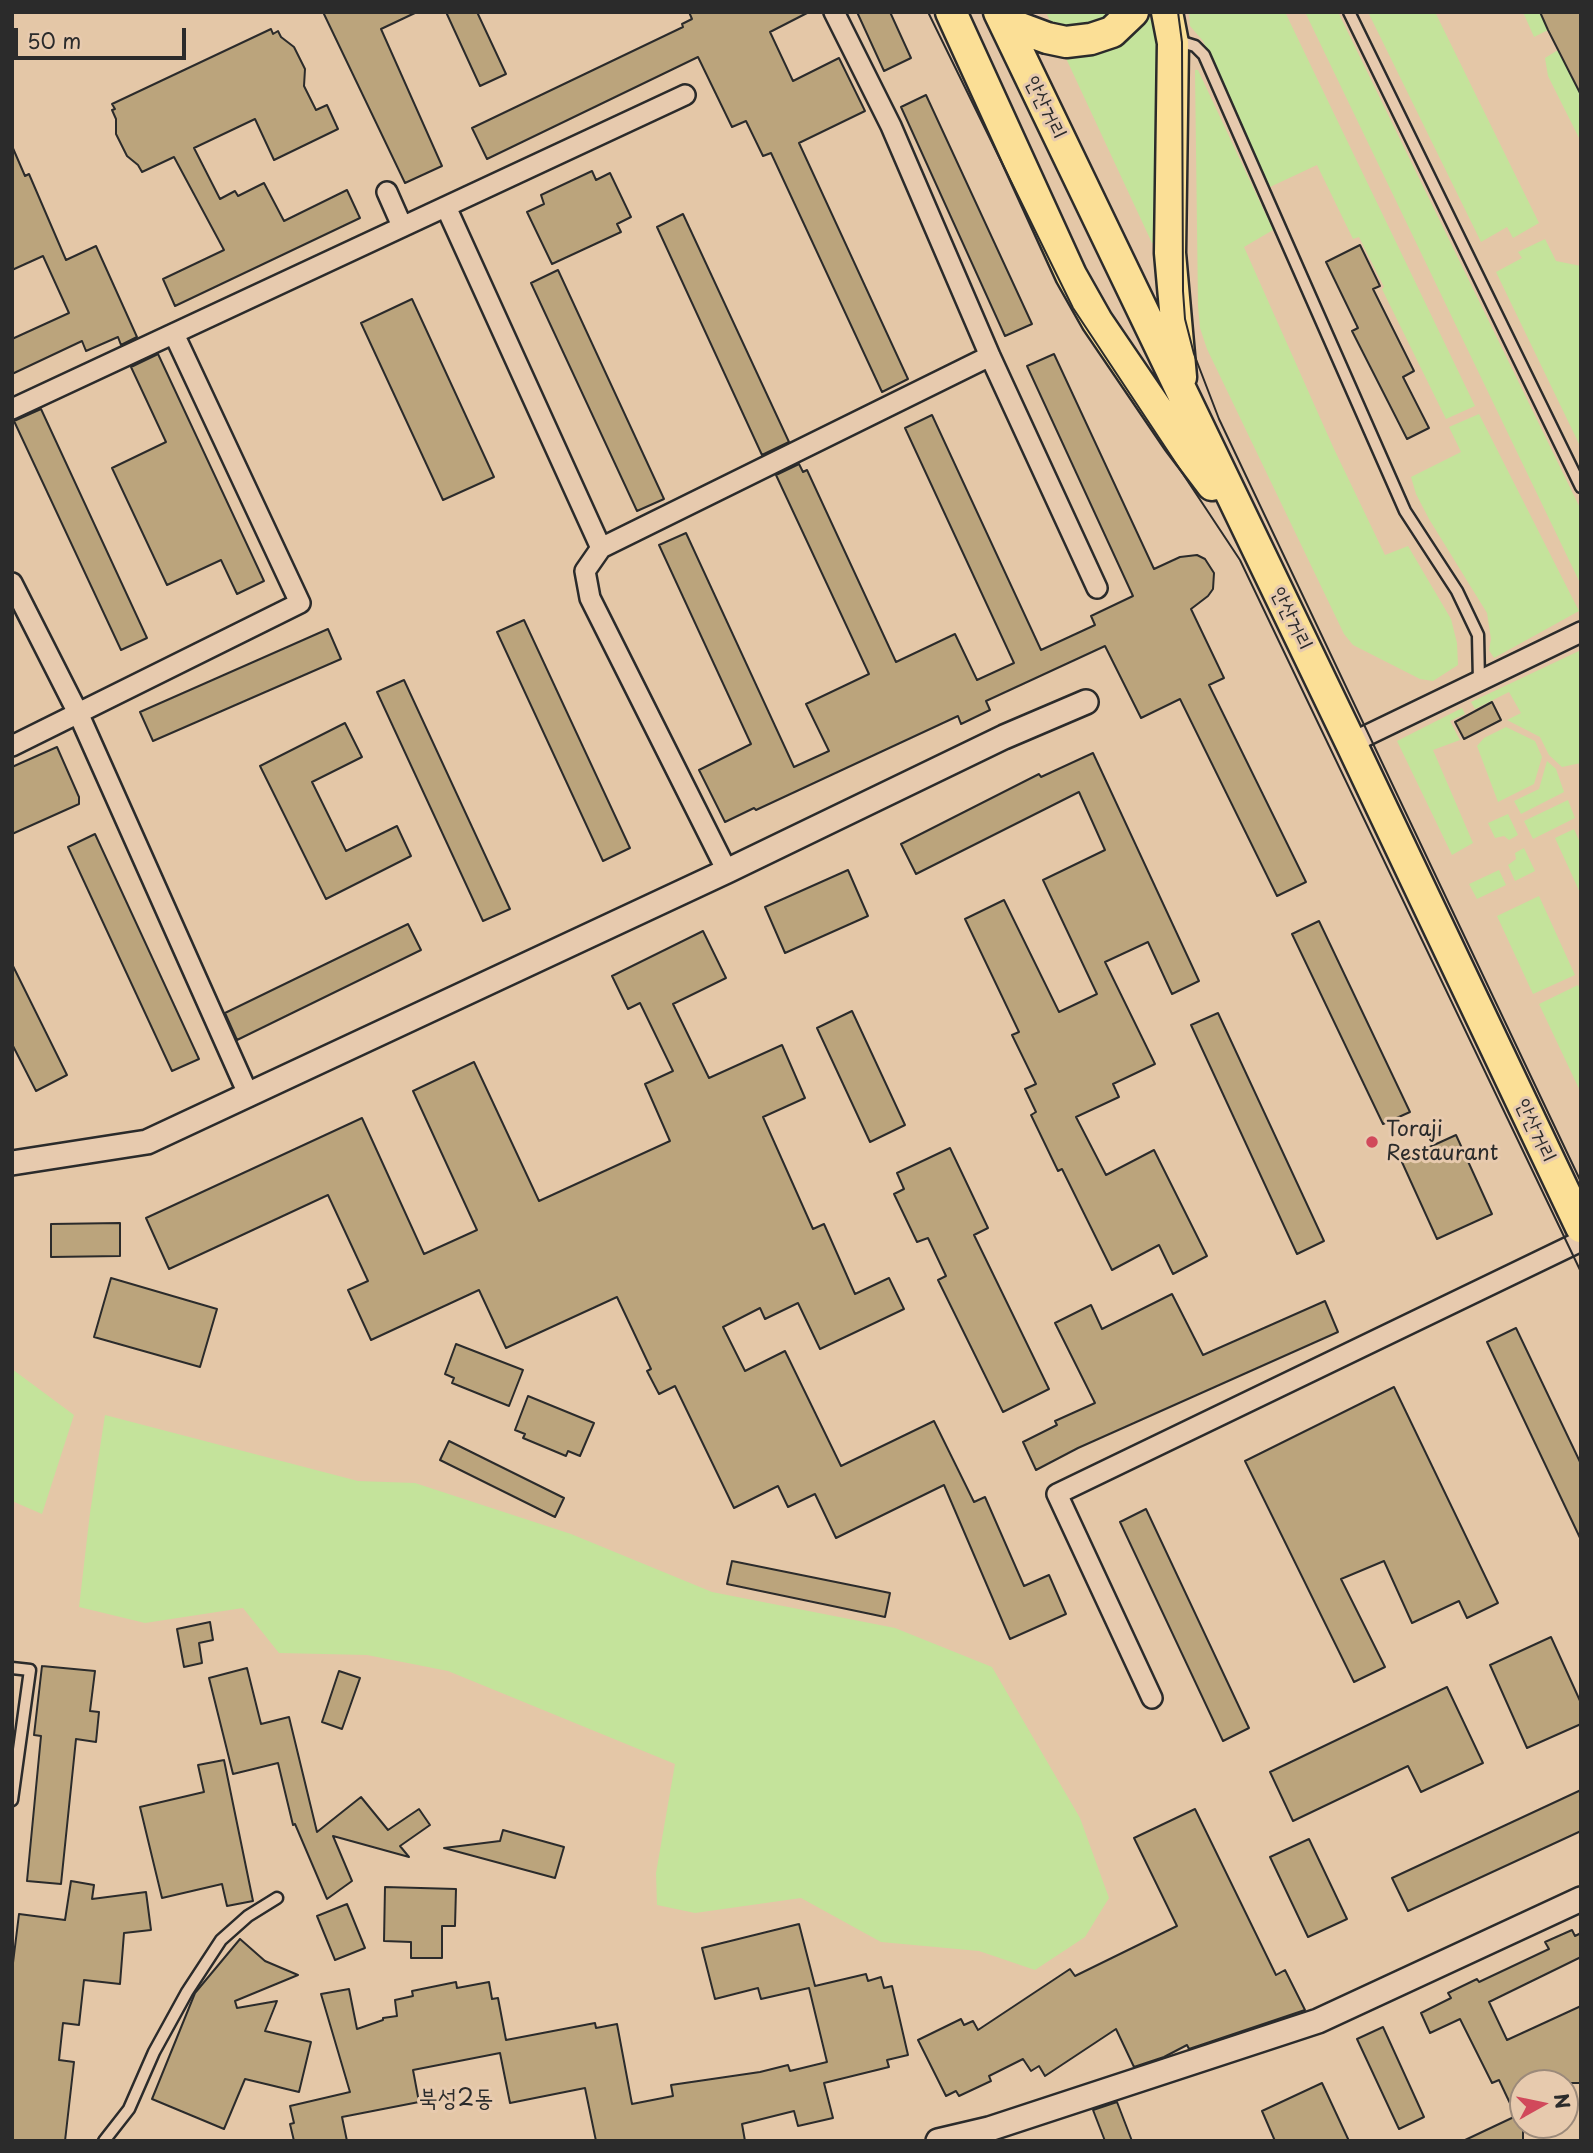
<!DOCTYPE html>
<meta charset="utf-8">
<style>
body{margin:0}
#map{position:relative;width:1593px;height:2153px;overflow:hidden;background:#e4c7a7;font-family:"Playpen Sans",sans-serif}
canvas{display:block}
.frame{position:absolute;inset:0;border:14px solid #2b2b2b;pointer-events:none}
.north{position:absolute;left:1509px;top:2069px;width:70px;height:70px;box-sizing:border-box;background:#e7caae;border:2px solid #9c8a7a;border-radius:50%;rotate:81deg;font-size:19px;font-weight:700;line-height:28px;text-align:center;color:#2b2b2b}
.north::after{content:'';display:block;margin:auto;width:24px;height:32px;background:#d1495b;clip-path:polygon(50% 0,100% 100%,50% 72%,0 100%)}
.scale{position:absolute;left:14px;top:28px;width:172px;height:32px;box-sizing:border-box;border:4px solid #2b2b2b;border-top:0;padding-left:9px;font-size:21px;line-height:24px;white-space:nowrap;color:#2b2b2b;-webkit-text-stroke:5px #e7caae;paint-order:stroke}
</style>
<div id="map">
<canvas width="1593" height="2153"></canvas>
<div class="frame"></div>
<div class="north">N</div>
<div class="scale">50 m</div>
</div>
<script>
const g = document.querySelector('canvas').getContext('2d');
g.lineJoin = 'round';
function fill(path, color) {
  g.fillStyle = color;
  g.fill(path, 'evenodd');
}
function poly(rows) {
  const path = new Path2D();
  for (const r of rows) {
    path.moveTo(r[0], r[1]);
    for (let i = 2; i < r.length; i += 2) path.lineTo(r[i], r[i + 1]);
  }
  return path;
}
function strokePath(path, color, width, dash) {
  g.strokeStyle = color;
  g.lineWidth = width;
  g.lineCap = dash ? 'butt' : 'round';
  g.setLineDash(dash || []);
  g.stroke(path);
}
function label(font, color, halo, rows, align = 'center') {
  g.font = font + ' "Playpen Sans","Poor Story",sans-serif';
  g.lineWidth = 6;
  g.setLineDash([]);
  g.textBaseline = 'middle';
  g.strokeStyle = halo;
  g.fillStyle = color;
  for (const [text, x, y, turn = 0] of rows) {
    g.save();
    g.translate(x, y);
    g.rotate((+turn || 0) * Math.PI / 180);
    g.textAlign = isNaN(turn) ? turn : align;
    if (halo) g.strokeText(text, 0, 0);
    g.fillText(text, 0, 0);
    g.restore();
  }
}
const green = poly([
 [1046,12,1112,12,1094,26,1054,30],
 [1189,12,1285,12,1475,406,1446,419,1382,289,1384,287,1359,237,1353,239,1317,165,1270,187,1203,41,1190,26],
 [1305,12,1338,12,1581,510,1581,585],
 [1368,12,1435,12,1539,223,1513,238,1507,227,1481,242],
 [1523,12,1540,12,1548,30,1534,37],
 [1149,17,1156,28,1158,41,1157,244,1152,243,1064,54],
 [1558,50,1581,95,1581,142,1548,76,1545,58],
 [1195,70,1198,70,1273,230,1244,247,1334,449,1385,555,1408,546,1451,619,1457,643,1458,665,1433,681,1420,679,1353,645,1344,634,1207,349,1200,328,1198,306],
 [1545,239,1556,261,1581,266,1581,448,1496,272,1522,258,1518,252],
 [1479,414,1579,611,1494,658,1489,650,1491,639,1487,613,1429,519,1416,494,1411,477,1461,452,1449,427],
 [1581,650,1581,763,1562,767,1549,755,1540,737,1507,720,1521,713,1509,692,1475,709,1471,702],
 [1462,708,1465,714,1450,721,1460,740,1433,750,1473,843,1452,855,1397,741],
 [1506,727,1535,741,1542,757,1534,784,1498,802,1477,746,1484,738],
 [1547,761,1556,769,1564,792,1521,814,1514,801,1539,789],
 [1568,800,1575,818,1533,839,1524,821],
 [1508,814,1518,835,1509,840,1504,836,1495,838,1488,823],
 [1574,829,1581,845,1581,895,1555,838],
 [1524,848,1535,871,1515,881,1508,865,1516,859,1515,853],
 [1499,870,1506,885,1477,899,1469,884],
 [1539,896,1575,975,1533,994,1497,916],
 [1578,985,1581,992,1581,1093,1539,1004],
 [12,1369,74,1415,42,1514,12,1501],
 [105,1415,358,1481,415,1483,571,1534,712,1592,895,1628,992,1667,1080,1818,1109,1898,1085,1937,1035,1970,979,1951,881,1942,801,1898,695,1913,657,1905,656,1873,675,1764,448,1671,367,1655,279,1653,243,1608,145,1623,79,1607,90,1513]
]);
const building = poly([
 [323,12,417,12,381,29,442,166,405,183,323,12],
 [446,12,477,12,506,74,480,86,446,12],
 [689,12,809,12,770,32,793,81,839,58,865,111,799,143,908,379,882,392,771,153,763,156,746,121,732,127,698,57,487,159,472,128,683,27,682,24,692,19,689,12],
 [857,12,890,12,911,58,884,71,857,12],
 [1540,12,1581,12,1581,95,1548,30,1540,12],
 [271,29,273,34,278,31,281,37,294,47,305,69,304,86,316,110,327,105,338,129,274,160,255,119,194,148,220,199,235,191,238,196,264,183,284,221,347,190,360,218,175,306,163,279,224,250,174,157,142,172,138,165,127,156,116,134,116,119,112,110,115,109,112,104,271,29],
 [926,95,1032,324,1005,336,901,107,926,95],
 [12,146,25,176,29,174,66,260,96,246,137,337,121,345,118,337,86,351,82,341,12,374,12,339,69,313,43,256,12,270,12,146],
 [592,171,596,180,610,173,631,217,617,224,621,232,552,264,527,212,544,204,541,195,592,171],
 [683,214,789,442,762,455,657,227,683,214],
 [1360,245,1380,286,1373,289,1414,371,1403,377,1429,428,1407,439,1352,331,1358,328,1326,262,1360,245],
 [558,270,664,499,637,511,531,283,558,270],
 [412,299,494,477,443,500,361,323,412,299],
 [158,354,264,581,237,594,221,560,167,585,112,468,166,442,131,367,158,354],
 [1054,354,1154,569,1180,557,1197,555,1205,559,1214,573,1213,589,1208,596,1191,609,1224,678,1209,685,1306,882,1277,896,1180,699,1141,718,1105,646,986,701,990,710,961,724,958,716,756,810,754,808,725,822,699,770,751,744,659,545,686,533,794,767,829,751,806,704,869,674,776,475,799,464,803,472,807,470,896,662,955,634,977,680,1014,663,905,428,932,415,1041,650,1095,625,1091,616,1133,596,1027,366,1054,354],
 [41,409,147,638,121,650,14,421,41,409],
 [524,620,630,848,603,861,497,632,524,620],
 [328,629,341,659,153,741,140,712,328,629],
 [404,680,510,909,483,921,377,692,404,680],
 [1492,702,1501,720,1464,739,1455,722,1492,702],
 [345,723,362,757,312,782,346,851,397,826,411,856,326,899,260,766,345,723],
 [57,747,79,797,79,804,12,834,12,767,57,747],
 [1093,753,1199,981,1172,994,1148,942,1105,962,1155,1064,1113,1084,1119,1097,1076,1117,1106,1175,1154,1150,1207,1256,1173,1274,1159,1245,1112,1270,1062,1169,1058,1171,1031,1115,1036,1112,1025,1089,1036,1084,1012,1035,1019,1032,965,919,1004,900,1059,1012,1097,994,1043,880,1105,850,1079,792,916,874,901,844,1039,774,1041,777,1093,753],
 [95,834,199,1059,172,1071,68,847,95,834],
 [848,870,868,916,785,953,765,907,848,870],
 [1319,921,1410,1112,1383,1124,1292,934,1319,921],
 [408,924,421,950,237,1040,225,1013,408,924],
 [703,931,726,978,673,1004,709,1078,782,1045,805,1098,763,1117,813,1229,824,1224,855,1294,889,1278,904,1309,820,1349,798,1303,765,1319,760,1308,723,1327,745,1371,785,1351,841,1466,934,1421,974,1502,985,1497,1024,1586,1049,1575,1066,1614,1010,1639,944,1485,836,1538,815,1494,788,1507,778,1486,734,1508,675,1386,659,1394,647,1371,651,1369,617,1297,506,1348,479,1290,371,1340,348,1290,368,1281,328,1195,169,1269,146,1218,362,1118,424,1254,477,1230,413,1091,474,1062,539,1201,670,1141,645,1084,673,1071,640,1003,628,1009,612,976,703,931],
 [12,964,67,1075,36,1091,12,1044,12,964],
 [852,1011,905,1125,870,1142,817,1028,852,1011],
 [1218,1013,1324,1241,1297,1254,1191,1025,1218,1013],
 [1456,1135,1492,1214,1437,1239,1401,1160,1456,1135],
 [950,1148,988,1228,974,1235,1049,1389,1003,1412,938,1280,946,1276,928,1238,917,1242,894,1194,904,1189,897,1173,950,1148],
 [120,1223,120,1256,51,1257,51,1224,120,1223],
 [111,1278,217,1309,200,1367,94,1337,111,1278],
 [1172,1294,1203,1355,1325,1301,1338,1332,1078,1448,1036,1470,1023,1442,1057,1425,1055,1421,1095,1403,1055,1323,1091,1305,1102,1329,1172,1294],
 [1516,1328,1581,1464,1581,1540,1487,1342,1516,1328],
 [456,1344,523,1370,509,1406,452,1383,454,1378,445,1374,456,1344],
 [1394,1387,1498,1603,1467,1618,1459,1601,1412,1623,1384,1561,1341,1579,1385,1667,1354,1682,1245,1461,1394,1387],
 [528,1396,594,1423,580,1456,568,1451,566,1456,523,1438,525,1434,515,1430,528,1396],
 [449,1441,564,1498,555,1517,440,1460,449,1441],
 [1146,1509,1249,1728,1223,1741,1120,1522,1146,1509],
 [732,1561,890,1593,885,1617,727,1584,732,1561],
 [210,1622,213,1640,199,1643,202,1663,184,1667,177,1629,210,1622],
 [1551,1637,1581,1703,1581,1724,1527,1748,1490,1665,1551,1637],
 [42,1666,95,1671,90,1711,99,1712,96,1742,76,1739,61,1884,27,1881,41,1736,34,1735,42,1666],
 [247,1668,261,1724,289,1717,317,1832,361,1797,388,1830,419,1809,430,1825,400,1846,409,1857,333,1836,352,1881,327,1899,295,1824,293,1825,278,1763,233,1774,209,1678,247,1668],
 [339,1671,360,1678,342,1729,322,1722,339,1671],
 [1447,1687,1483,1763,1421,1792,1408,1766,1293,1821,1270,1772,1447,1687],
 [224,1760,253,1901,227,1906,222,1884,162,1898,140,1807,204,1792,198,1765,224,1760],
 [1581,1790,1581,1831,1408,1911,1392,1878,1581,1790],
 [1195,1809,1276,1975,1285,1970,1305,2010,1189,2049,1187,2045,1164,2057,1134,2067,1116,2029,1045,2076,1039,2066,1031,2071,1023,2059,989,2076,991,2081,959,2096,956,2091,946,2096,918,2040,961,2019,964,2025,973,2021,978,2030,1070,1969,1075,1976,1177,1926,1134,1838,1195,1809],
 [503,1830,564,1847,555,1878,444,1848,500,1841,503,1830],
 [1309,1839,1347,1919,1308,1937,1270,1857,1309,1839],
 [71,1881,94,1885,92,1899,146,1892,151,1930,124,1933,120,1984,84,1980,79,2025,63,2023,59,2060,74,2062,65,2141,12,2141,12,1971,19,1914,65,1920,71,1881],
 [385,1887,456,1889,455,1926,442,1926,442,1958,411,1958,411,1942,384,1941,385,1887],
 [347,1904,365,1948,335,1960,317,1916,347,1904],
 [799,1924,815,1986,866,1974,868,1981,881,1977,884,1988,892,1986,908,2055,887,2060,889,2067,824,2083,833,2118,798,2126,794,2111,742,2124,745,2141,596,2141,585,2088,510,2103,500,2053,413,2070,419,2102,342,2117,347,2141,294,2141,290,2124,294,2123,290,2106,350,2092,321,1994,349,1989,357,2029,383,2020,383,2018,397,2016,395,2000,413,1996,412,1991,456,1982,457,1988,489,1982,492,1999,498,1998,506,2040,595,2023,596,2028,617,2024,632,2104,673,2096,671,2085,760,2072,788,2065,790,2071,827,2062,809,1988,761,1999,758,1988,715,1999,702,1948,799,1924],
 [1572,1930,1575,1936,1581,1933,1581,1957,1489,2002,1507,2040,1581,2006,1581,2083,1523,2083,1523,2141,1463,2141,1516,2116,1499,2080,1492,2083,1460,2019,1430,2033,1421,2013,1451,1998,1448,1993,1477,1979,1479,1982,1549,1949,1545,1942,1572,1930],
 [240,1939,265,1961,298,1975,235,2001,237,2008,277,2001,265,2031,311,2042,299,2092,245,2079,224,2129,152,2099,195,1993,240,1939],
 [1383,2027,1424,2117,1399,2129,1357,2039,1383,2027],
 [1322,2083,1349,2141,1275,2141,1262,2111,1322,2083],
 [1117,2102,1132,2141,1105,2141,1093,2110,1117,2102]
]);
const service = poly([
 [1349,12,1581,487],
 [1177,42,1182,42,1195,46,1204,55,1405,511,1457,591,1478,635,1479,681],
 [12,1668,30,1670,12,1800],
 [104,2141,129,2109,154,2052,187,1992,221,1940,248,1916,277,1898]
]);
const minor = poly([
 [834,12,891,126,990,356,1097,588],
 [387,192,402,226],
 [446,207,601,548],
 [12,409,685,95],
 [12,583,79,715,249,1096],
 [1351,743,1581,632],
 [12,746,300,603,174,334],
 [727,871,590,598,585,571,601,548,990,356],
 [1152,1698,1057,1494,1581,1241]
]);
const tertiary = poly([
 [12,1163,147,1142,727,871,1004,737,1086,702],
 [938,2141,989,2129,1318,2021,1581,1899]
]);
const primary = poly([
 [951,12,1071,275,1097,321,1178,440,1212,485],
 [999,12,1351,743,1581,1227],
 [1167,12,1173,43,1170,253,1181,377],
 [1004,22,1047,38,1066,42,1091,39,1112,32,1133,12]
]);
const tram = poly([
 [928,12,1073,308,1240,560,1581,1272],
 [1178,12,1182,42,1183,291,1185,319,1194,354,1219,419,1581,1182]
]);
const markers = [
 [1372,1142,7,"#d1495b"]
];
const streetNames = [
 ["안산거리",1045,108,64],
 ["안산거리",1291,619,64],
 ["안산거리",1535,1131,65]
];
const poiNames = [
 ["Toraji",1386,1130],
 ["Restaurant",1386,1154]
];
const quarterNames = [
 ["북성2동",456,2099]
];
fill(green, '#c4e39b');
fill(building, '#bba47c');
strokePath(building, '#2b2b2b', 2);
strokePath(service, '#2b2b2b', 15);
strokePath(minor, '#2b2b2b', 24);
strokePath(tertiary, '#2b2b2b', 28);
strokePath(primary, '#2b2b2b', 35);
strokePath(service, '#e7caae', 10);
strokePath(minor, '#e7caae', 19);
strokePath(tertiary, '#e7caae', 23);
strokePath(primary, '#fbdf96', 30);
strokePath(tram, '#2b2b2b', 2);
for (const [x, y, r, color] of markers) {
  const dot = new Path2D();
  dot.arc(x, y, r, 0, 2 * Math.PI);
  g.fillStyle = color;
  g.fill(dot);
  strokePath(dot, '#e7caae', 2.5);
}
label('21px', '#2b2b2b', '#e7caae', streetNames);
label('21px', '#2b2b2b', '#e7caae', poiNames, 'left');
label('24px', '#2b2b2b', '#e7caae', quarterNames);
</script>
